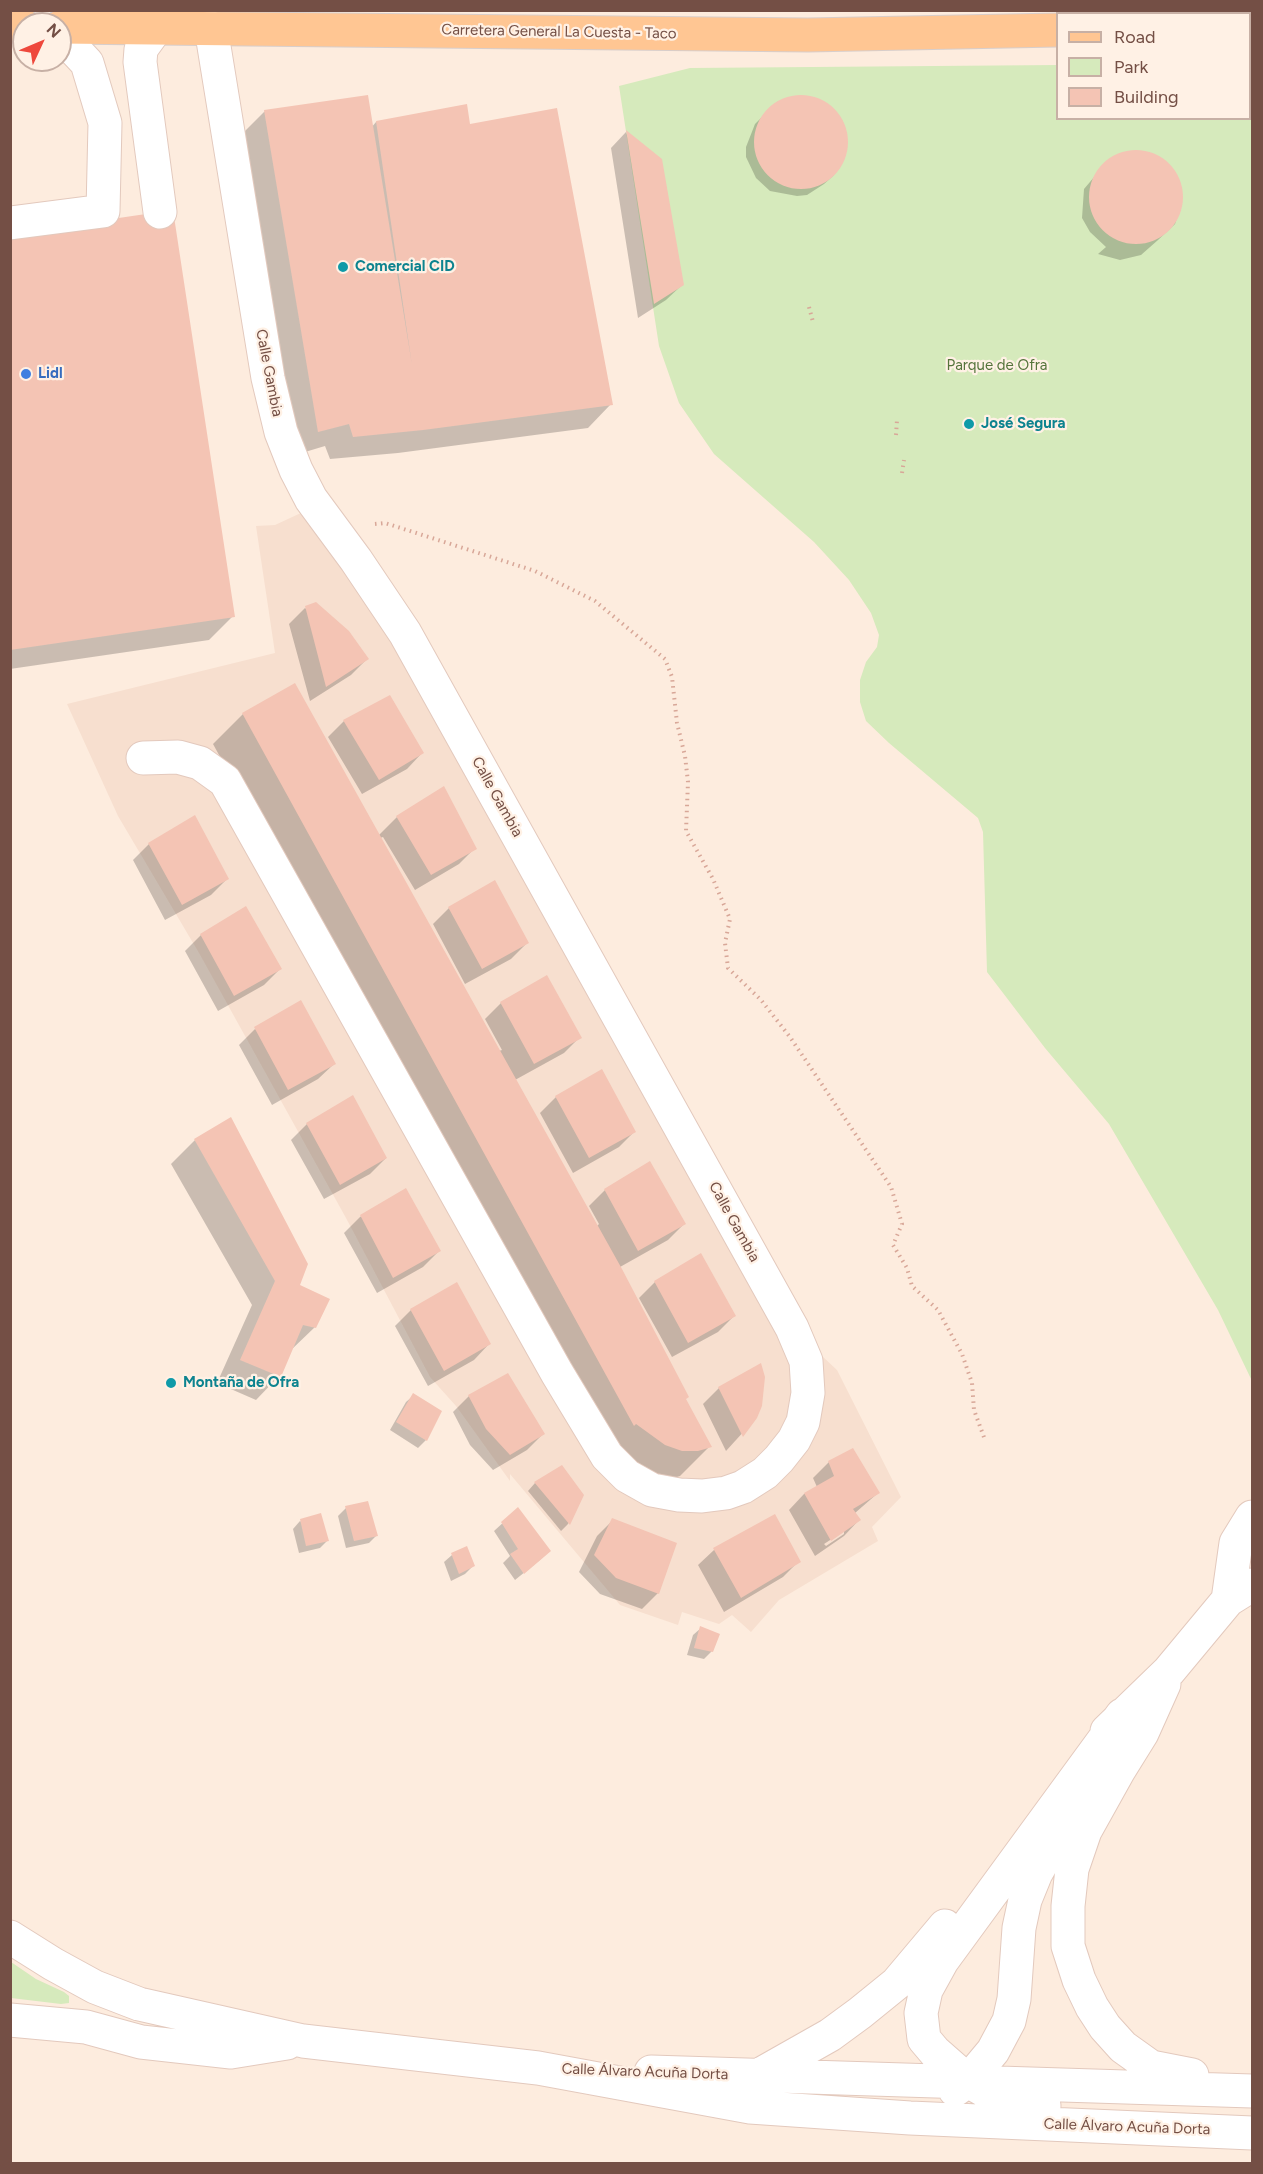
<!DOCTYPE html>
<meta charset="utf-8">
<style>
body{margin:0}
#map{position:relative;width:1263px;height:2174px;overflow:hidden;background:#fdecde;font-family:Figtree,sans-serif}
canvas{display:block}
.frame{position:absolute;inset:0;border:12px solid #744f45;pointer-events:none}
.legend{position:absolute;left:1056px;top:12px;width:195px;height:108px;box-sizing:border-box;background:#fff1e5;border:2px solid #c7b0a5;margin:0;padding:8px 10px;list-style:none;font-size:18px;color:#744f45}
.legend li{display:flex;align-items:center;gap:12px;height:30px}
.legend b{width:30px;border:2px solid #c7b0a5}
.north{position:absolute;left:12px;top:12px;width:60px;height:60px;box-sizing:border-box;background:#fff1e5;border:2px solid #c7b0a5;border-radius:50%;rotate:46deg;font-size:16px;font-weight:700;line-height:24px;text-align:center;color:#744f45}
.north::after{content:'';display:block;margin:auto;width:21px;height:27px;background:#ee483c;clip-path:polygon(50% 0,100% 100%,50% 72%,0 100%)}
</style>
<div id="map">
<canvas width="1263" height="2174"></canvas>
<div class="frame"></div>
<ul class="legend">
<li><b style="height:8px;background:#ffc693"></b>Road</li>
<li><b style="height:16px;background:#d6eabc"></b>Park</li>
<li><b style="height:16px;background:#f4c4b4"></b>Building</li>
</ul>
<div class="north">N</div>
</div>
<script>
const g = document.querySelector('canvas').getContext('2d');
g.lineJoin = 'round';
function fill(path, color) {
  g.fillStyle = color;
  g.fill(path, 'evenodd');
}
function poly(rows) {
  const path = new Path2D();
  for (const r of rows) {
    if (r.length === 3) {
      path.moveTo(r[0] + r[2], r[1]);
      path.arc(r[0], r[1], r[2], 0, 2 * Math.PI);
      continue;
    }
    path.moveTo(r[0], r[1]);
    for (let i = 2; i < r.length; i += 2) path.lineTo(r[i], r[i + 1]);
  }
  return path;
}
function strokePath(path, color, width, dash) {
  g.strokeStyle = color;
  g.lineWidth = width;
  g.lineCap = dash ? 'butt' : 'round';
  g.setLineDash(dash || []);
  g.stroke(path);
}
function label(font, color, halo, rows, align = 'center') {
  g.font = font + ' Figtree,sans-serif';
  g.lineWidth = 4.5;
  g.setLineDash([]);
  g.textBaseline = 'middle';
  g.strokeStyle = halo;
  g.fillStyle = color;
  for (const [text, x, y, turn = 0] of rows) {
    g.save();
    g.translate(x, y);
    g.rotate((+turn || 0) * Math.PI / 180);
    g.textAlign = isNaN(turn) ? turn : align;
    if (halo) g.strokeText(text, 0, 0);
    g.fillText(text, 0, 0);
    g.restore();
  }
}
const residential = poly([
 [316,506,792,1328,837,1370,901,1497,872,1527,878,1541,779,1600,751,1632,732,1615,719,1624,682,1612,678,1625,620,1605,510,1474,510,1481,456,1406,430,1377,346,1218,199,953,118,816,67,704,275,653,256,526,275,525]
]);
const green = poly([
 [1250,63,1252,141,1252,1381,1218,1310,1109,1124,1045,1048,987,972,983,832,978,818,889,743,866,721,860,702,860,680,866,662,877,647,879,635,871,613,849,580,814,542,714,454,679,403,659,346,619,86,690,68,1057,65,1058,118,1250,118],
 [11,1962,36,1979,64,1992,69,1996,69,2003,61,2004,11,1998]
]);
const shadow = poly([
 [795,96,815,98,831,107,843,122,847,141,841,164,833,176,824,184,807,195,797,196,770,191,756,178,746,157,746,147,755,124,777,102],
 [265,111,371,128,376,122,469,126,611,404,588,428,398,453,330,459,325,446,295,455,241,135],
 [626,132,683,284,666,300,638,318,611,148],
 [1125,152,1148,152,1167,163,1176,176,1182,203,1175,224,1158,240,1141,255,1120,260,1098,254,1106,247,1090,232,1082,218,1084,189,1106,163],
 [10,235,233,616,209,640,10,669],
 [305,608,367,659,351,675,310,701,289,624],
 [243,714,379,835,397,817,443,788,475,848,459,864,415,890,383,837,380,838,499,1051,502,1050,485,1019,501,1003,580,1037,564,1053,515,1080,597,1226,599,1224,589,1206,605,1190,684,1224,668,1240,620,1267,684,1400,710,1446,680,1476,667,1480,603,1455,213,744],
 [344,721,422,753,407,769,362,794,328,737],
 [149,844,227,879,211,895,165,920,133,860],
 [449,908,527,943,511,959,465,984,433,924],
 [201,935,280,969,264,985,218,1011,185,951],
 [255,1029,334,1064,318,1079,272,1105,239,1045],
 [556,1097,635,1131,619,1147,573,1173,540,1113],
 [230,1119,315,1327,290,1351,279,1376,256,1400,217,1383,252,1305,171,1164,195,1140],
 [307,1124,386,1158,370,1174,324,1199,291,1140],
 [405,1190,439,1251,423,1267,377,1293,344,1233,360,1217],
 [655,1282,734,1316,718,1332,672,1357,639,1298],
 [411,1310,489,1344,474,1360,428,1386,395,1326],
 [719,1388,756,1418,726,1451,703,1404],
 [414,1395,426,1440,418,1448,390,1430,406,1402],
 [469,1396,543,1434,527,1450,493,1470,470,1445,453,1412],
 [829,1462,878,1493,855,1513,859,1520,844,1536,815,1556,789,1510,804,1494,817,1487,813,1478],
 [844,1531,844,1534,826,1546,824,1544],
 [562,1467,583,1495,568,1524,561,1531,528,1491,535,1483],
 [346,1508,377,1535,369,1543,346,1548,338,1516],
 [518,1509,541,1559,515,1580,503,1563,510,1556,494,1531],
 [613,1520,658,1593,642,1609,600,1594,579,1572,597,1536],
 [300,1521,328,1540,320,1548,299,1553,293,1529],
 [714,1550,799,1561,783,1577,724,1612,698,1565],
 [452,1555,473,1566,465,1574,451,1581,444,1562],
 [701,1628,712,1651,704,1659,687,1655,693,1635]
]);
const building = poly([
 [801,142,47],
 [368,95,412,365,376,121,467,104,470,124,557,108,613,405,423,430,353,437,349,424,318,432,264,110],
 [626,130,662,159,684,285,654,304],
 [1136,197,47],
 [173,210,235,617,10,650,10,234],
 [316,602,349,631,369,659,326,687,305,606],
 [295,683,622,1269,689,1397,686,1399,712,1447,698,1451,682,1451,665,1445,636,1424,634,1426,242,713],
 [390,695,424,753,379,780,343,720],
 [444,786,477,849,431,875,396,816],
 [195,815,229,879,182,905,148,843],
 [495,880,529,943,482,969,448,907],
 [246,906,282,969,234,996,200,934],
 [547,975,582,1038,534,1064,500,1002],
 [301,1000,336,1064,288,1090,254,1027],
 [602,1069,636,1132,589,1158,555,1096],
 [353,1095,387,1158,340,1185,306,1123],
 [231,1117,308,1264,300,1285,330,1299,316,1328,303,1325,281,1377,240,1360,275,1281,194,1139],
 [650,1161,686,1224,638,1251,604,1189],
 [406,1188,441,1251,393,1278,360,1215],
 [701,1253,736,1316,688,1343,654,1281],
 [457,1282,491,1344,444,1371,410,1309],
 [761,1363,765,1377,762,1406,757,1418,743,1437,718,1387],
 [508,1373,545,1434,510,1455,486,1429,468,1395],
 [413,1393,442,1411,427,1441,396,1422],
 [853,1448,880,1493,853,1509,861,1520,831,1541,804,1493,834,1476,828,1461],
 [562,1465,584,1495,570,1525,534,1482],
 [368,1501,378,1536,354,1541,345,1506],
 [518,1507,551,1551,524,1574,510,1554,518,1549,501,1522],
 [321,1513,329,1541,306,1546,300,1519],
 [775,1514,801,1562,741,1598,713,1548],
 [612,1518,677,1543,659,1594,616,1578,594,1555],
 [467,1546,475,1566,459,1574,451,1553],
 [700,1626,720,1634,713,1652,694,1648]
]);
const path = poly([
 [809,307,813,322],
 [896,435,897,420],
 [902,473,904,460],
 [375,524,385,523,535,571,595,601,665,659,672,677,677,723,685,756,688,782,686,831,713,879,730,919,725,943,728,968,761,1000,790,1037,891,1187,902,1224,893,1245,907,1268,912,1286,938,1310,962,1354,972,1383,974,1410,985,1440]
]);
const minor = poly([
 [157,27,141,49,140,62,160,212],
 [10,223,103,211,105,123,87,63,72,47,60,44],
 [143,758,178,757,200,763,225,781,557,1373,607,1456,627,1476,652,1490,679,1495,702,1496,726,1493,743,1487,765,1473,779,1459,794,1440,803,1422,808,1393,806,1361,792,1328,405,633,356,560,311,499,296,470,281,432,268,378,211,28],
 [1228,1600,1236,1543,1252,1517],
 [1164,1684,1142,1733,1119,1770,1085,1831,1072,1869,1068,1906,1068,1946,1079,1980,1092,2007,1105,2027,1123,2047,1151,2067,1192,2075],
 [1107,1731,1169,1671,1228,1600,1252,1585],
 [10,1937,53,1964,95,1987,139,2004,303,2041,538,2068,750,2107,910,2118,1252,2133],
 [10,2020,86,2027,141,2042,231,2052,287,2043],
 [651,2072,1252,2091],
 [761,2074,830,2035,860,2013,897,1983,945,1926],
 [955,2090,968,2081,993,2051,1009,2021,1014,1999,1019,1928,1025,1900,1036,1873,1053,1843,1119,1770],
 [1044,2106,1001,2100,968,2081,935,2052,924,2039,921,2013,926,1990,942,1961,1122,1715]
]);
const major = poly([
 [10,26,24,26],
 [1250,26,1252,26],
 [60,27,808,35,1058,30]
]);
const markers = [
 [343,267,6,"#0f9aa8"],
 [26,374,6,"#3f7fe0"],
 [969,424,6,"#0f9aa8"],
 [171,1383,6,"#0f9aa8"]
];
const streetNames = [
 ["Carretera General La Cuesta - Taco",559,32,1],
 ["Calle Gambia",269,373,79],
 ["Calle Gambia",497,797,61],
 ["Calle Gambia",734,1222,61],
 ["Calle Álvaro Acuña Dorta",645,2072,2],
 ["Calle Álvaro Acuña Dorta",1127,2127,2]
];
const cultureNames = [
 ["Comercial CID",355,267],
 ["José Segura",981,424],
 ["Montaña de Ofra",183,1383]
];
const parkNames = [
 ["Parque de Ofra",997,366]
];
const shopNames = [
 ["Lidl",38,374]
];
fill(residential, '#f7dfcf');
fill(green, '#d6eabc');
fill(shadow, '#0003');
fill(building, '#f4c4b4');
strokePath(minor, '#e3c9bd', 35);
strokePath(major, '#d8cecb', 35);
strokePath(path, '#d8a798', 4, [1.5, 4.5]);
strokePath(minor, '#fff', 33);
strokePath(major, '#ffc693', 33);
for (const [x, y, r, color] of markers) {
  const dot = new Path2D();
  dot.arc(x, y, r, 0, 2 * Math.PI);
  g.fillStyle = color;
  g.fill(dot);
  strokePath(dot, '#fff1e5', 2);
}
label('15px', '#744f45', '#fff1e5', streetNames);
label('bold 15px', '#0d838f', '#fff1e5', cultureNames, 'left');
label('15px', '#55743b', '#fff1e5', parkNames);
label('bold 15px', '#366cbe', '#fff1e5', shopNames, 'left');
</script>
